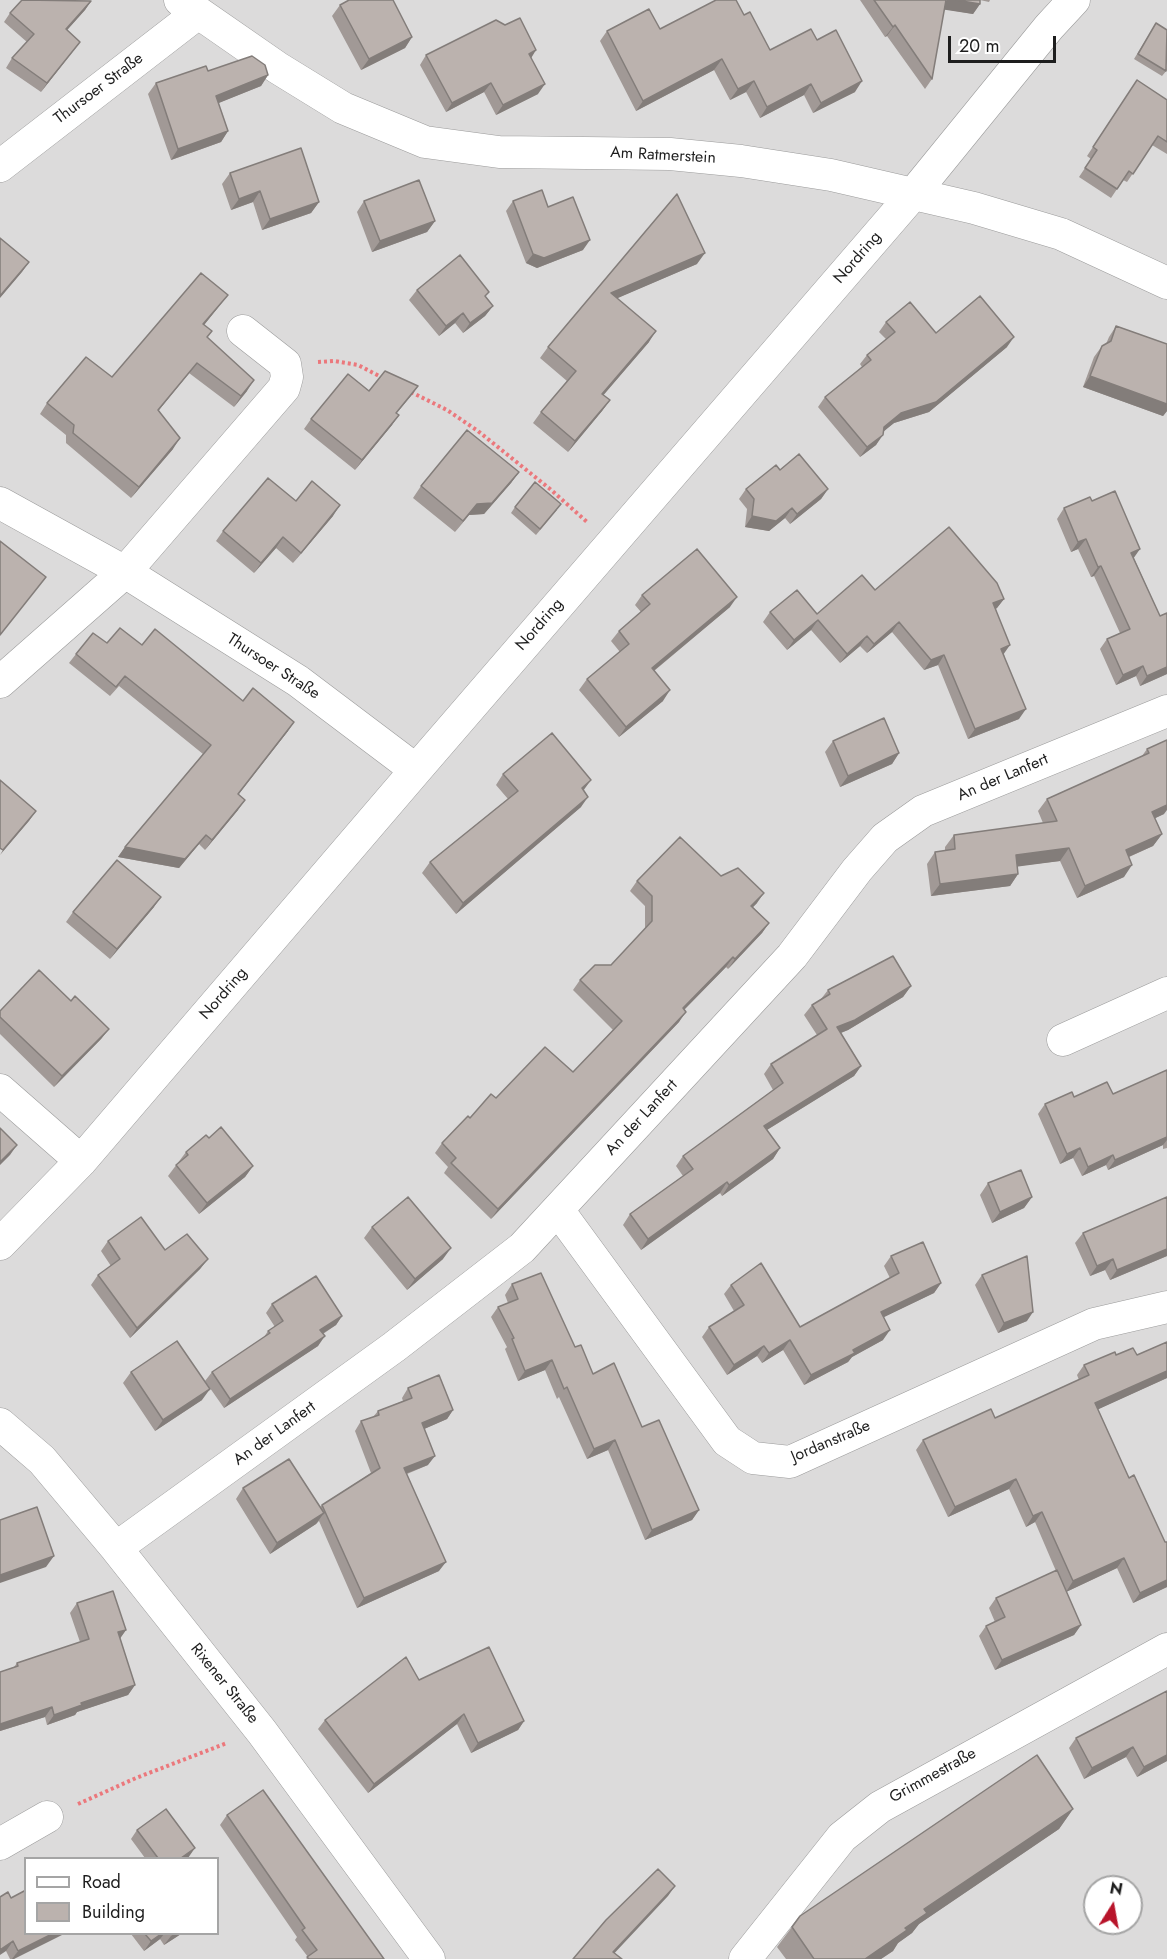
<!DOCTYPE html>
<meta charset="utf-8">
<style>
body{margin:0}
#map{position:relative;width:1167px;height:1959px;overflow:hidden;background:#eeeae5;font-family:Jost,sans-serif}
canvas{display:block}
.legend{position:absolute;left:24px;top:1857px;width:195px;height:78px;box-sizing:border-box;background:#fff;border:2px solid #a5a5a5;margin:0;padding:8px 10px;list-style:none;font-size:18px;color:#1e1e1e}
.legend li{display:flex;align-items:center;gap:12px;height:30px}
.legend b{width:30px;border:2px solid #a5a5a5}
.north{position:absolute;left:1083px;top:1875px;width:60px;height:60px;box-sizing:border-box;background:#fff;border:2px solid #a5a5a5;border-radius:50%;rotate:11deg;font-size:16px;font-weight:700;line-height:24px;text-align:center;color:#1e1e1e}
.north::after{content:'';display:block;margin:auto;width:21px;height:27px;background:#b8142a;clip-path:polygon(50% 0,100% 100%,50% 72%,0 100%)}
.scale{position:absolute;left:948px;top:36px;width:108px;height:27px;box-sizing:border-box;border:3px solid #1e1e1e;border-top:0;padding-left:8px;font-size:18px;line-height:21px;white-space:nowrap;color:#1e1e1e;-webkit-text-stroke:4px #fff;paint-order:stroke}
</style>
<div id="map">
<canvas width="1167" height="1959"></canvas>
<ul class="legend">
<li><b style="height:8px;background:#fff"></b>Road</li>
<li><b style="height:16px;background:#bbb2ae"></b>Building</li>
</ul>
<div class="north">N</div>
<div class="scale">20 m</div>
</div>
<script>
const g = document.querySelector('canvas').getContext('2d');
g.lineJoin = 'round';
function fill(path, color) {
  g.fillStyle = color;
  g.fill(path, 'evenodd');
}
function poly(rows) {
  const path = new Path2D();
  for (const r of rows) {
    path.moveTo(r[0], r[1]);
    for (let i = 2; i < r.length; i += 2) path.lineTo(r[i], r[i + 1]);
  }
  return path;
}
function strokePath(path, color, width, dash) {
  g.strokeStyle = color;
  g.lineWidth = width;
  g.lineCap = dash ? 'butt' : 'round';
  g.setLineDash(dash || []);
  g.stroke(path);
}
function label(font, color, halo, rows, align = 'center') {
  g.font = font + ' Jost,sans-serif';
  g.lineWidth = 6;
  g.setLineDash([]);
  g.textBaseline = 'middle';
  g.strokeStyle = halo;
  g.fillStyle = color;
  for (const [text, x, y, turn = 0] of rows) {
    g.save();
    g.translate(x, y);
    g.rotate((+turn || 0) * Math.PI / 180);
    g.textAlign = isNaN(turn) ? turn : align;
    if (halo) g.strokeText(text, 0, 0);
    g.fillText(text, 0, 0);
    g.restore();
  }
}
const residential = poly([
 [0,0,1167,0,1167,1959,0,1959],
 [26,1858,218,1858,218,1934,26,1934],
 [1095,1887,1131,1887,1131,1923,1095,1923]
]);
const path = poly([
 [318,362,334,361,358,365,385,379],
 [411,392,447,410,478,431,550,489,587,522],
 [78,1804,136,1778,227,1743]
]);
const street = poly([
 [180,0,278,68,343,108,425,142,499,152,670,154,741,161,831,175,974,208,1061,234,1167,283],
 [0,166,198,13],
 [0,503,125,572,298,681,416,770],
 [0,682,125,572,284,388,287,377,285,364,243,331],
 [1063,1040,1167,993],
 [0,1090,81,1161],
 [558,1210,727,1441,753,1458,790,1462,1094,1324,1167,1307],
 [0,1244,81,1161,416,770,914,193,1049,27,1074,0],
 [0,1424,42,1460,116,1548,262,1732,429,1959],
 [116,1548,394,1347,522,1248,792,956,857,870,885,838,923,811,1167,711],
 [0,1844,47,1817],
 [745,1959,842,1837,880,1807,1167,1649]
]);
const wall = poly([
 [860,0,990,0,989,2,980,0,980,4,973,14,944,9,932,79,925,89,887,36,885,37],
 [91,1,85,10,67,30,80,42,41,92,6,68,12,58,27,42,4,22,10,13],
 [340,5,412,37,405,48,361,70,332,16],
 [744,15,770,50,817,40,855,92,813,113,804,95,760,118,746,92,730,100,714,70,636,111,600,41,607,31,660,29],
 [1156,23,1167,70,1162,76,1134,59],
 [426,55,538,94,496,115,484,92,446,112,420,65],
 [208,71,268,75,261,86,218,103,228,131,221,142,171,160,148,94,156,83],
 [1137,80,1167,100,1167,154,1152,145,1127,182,1123,180,1111,198,1079,177,1091,159,1087,156],
 [230,173,319,202,311,213,262,230,253,202,231,210,222,184],
 [677,194,697,264,617,298,649,342,603,395,610,400,602,411,568,452,533,423,541,412,567,381,540,358,548,347],
 [364,201,435,221,427,232,372,252,357,212],
 [513,201,548,207,583,250,537,268,526,263,506,211],
 [417,290,486,297,493,306,485,316,463,333,455,323,439,336,409,300],
 [220,305,204,325,207,337,247,391,234,407,189,373,158,411,173,449,131,498,66,443,66,435,40,414,47,403,112,377],
 [886,322,936,333,1007,347,929,412,894,423,883,431,876,445,860,457,818,407,825,397,862,367,860,364,867,355,886,339,879,332],
 [1116,326,1167,344,1167,411,1163,416,1083,387,1094,357,1102,346,1106,344,1109,337],
 [418,386,396,413,392,425,355,470,304,429,311,419,369,391],
 [780,470,828,489,821,499,790,524,785,518,769,531,745,527,747,509,739,499,746,489],
 [519,472,511,483,484,514,469,515,455,532,413,498,421,486],
 [296,501,333,516,293,563,276,548,254,573,216,541,223,531],
 [515,507,557,510,536,535,511,513],
 [1064,508,1134,558,1160,616,1167,613,1167,674,1140,686,1136,676,1116,685,1100,649,1107,639,1120,633,1094,576,1091,577,1078,549,1071,552,1057,519],
 [875,590,1004,599,996,609,1004,654,1019,719,968,739,938,665,924,670,892,632,867,653,860,646,840,663,811,630,787,650,763,622,770,612,817,614],
 [642,595,730,607,654,671,663,701,619,737,579,690,587,679,620,652,611,641,619,631,641,612,635,605],
 [107,643,142,645,243,701,288,731,238,794,238,810,205,850,199,844,179,868,118,857,125,847,203,754,119,686,110,696,69,663,76,654],
 [1167,740,1164,814,1155,818,1162,834,1153,846,1129,857,1124,877,1077,898,1060,861,1017,866,1018,874,1010,886,931,896,927,864,935,852,945,851,945,847,954,835,1043,823,1038,811,1047,799,1142,756,1147,749],
 [833,741,899,753,892,764,840,787,825,752],
 [503,774,584,790,581,807,456,914,422,873,430,862,508,799,496,785],
 [721,876,757,903,753,907,769,923,762,933,728,969,726,967,684,1010,679,1022,491,1219,444,1173,448,1167,435,1153,442,1143,470,1118,496,1098,573,1072,613,1030,573,990,580,980,611,965,645,929,645,906,630,891,637,881],
 [154,907,110,959,66,922,73,912],
 [911,986,903,997,848,1030,841,1033,861,1066,854,1076,767,1130,780,1148,773,1159,722,1196,720,1193,641,1250,623,1225,630,1214,683,1176,676,1166,683,1156,773,1090,764,1074,771,1064,817,1035,804,1015,812,1005,821,999,828,990],
 [71,1001,109,1029,101,1039,54,1087,0,1034,0,1011],
 [1167,1070,1167,1148,1163,1149,1163,1145,1108,1170,1106,1165,1082,1176,1073,1158,1060,1164,1038,1114,1045,1104,1074,1097,1113,1094],
 [186,1152,253,1166,245,1177,199,1214,168,1176],
 [988,1183,1032,1197,1024,1208,992,1223,980,1195],
 [1167,1197,1167,1256,1110,1280,1105,1270,1090,1276,1075,1243,1083,1233],
 [372,1227,443,1259,407,1290,364,1238],
 [108,1241,165,1250,208,1259,200,1269,130,1338,91,1285,98,1275,111,1266,101,1251],
 [891,1256,941,1283,934,1293,883,1317,883,1340,852,1357,848,1362,804,1385,783,1350,762,1363,757,1356,727,1375,702,1337,709,1327,734,1311,724,1294,731,1285,800,1327,890,1278,884,1266],
 [982,1275,1027,1321,998,1333,975,1285],
 [512,1284,575,1347,593,1374,642,1427,699,1510,692,1520,645,1540,608,1450,587,1459,559,1397,557,1399,545,1370,518,1381,505,1349,507,1347,491,1317,498,1307,508,1303,505,1295],
 [272,1304,342,1316,336,1325,323,1334,318,1346,224,1408,205,1381,212,1372,264,1337,268,1331,275,1327,266,1313],
 [1167,1342,1167,1378,1098,1409,1129,1478,1165,1542,1167,1542,1167,1587,1133,1603,1117,1568,1066,1592,1081,1625,1074,1635,995,1670,979,1636,986,1626,995,1622,989,1608,996,1598,1056,1571,1035,1522,1026,1527,1009,1489,948,1517,916,1450,923,1440,995,1418,1079,1380,1077,1375,1084,1365,1116,1355,1137,1355],
 [131,1372,202,1400,155,1431,123,1383],
 [408,1388,453,1410,447,1419,424,1429,428,1465,407,1474,439,1571,357,1608,319,1521,316,1524,270,1554,236,1499,243,1488,320,1507,322,1505,371,1473,355,1431,361,1421,373,1417,378,1411,403,1401,402,1398],
 [77,1603,126,1630,120,1638,135,1685,128,1695,77,1712,75,1715,47,1725,45,1717,0,1731,0,1672,14,1667,17,1663,80,1642,70,1613],
 [419,1680,524,1721,518,1730,471,1753,457,1724,368,1793,318,1729,325,1720],
 [1167,1691,1167,1761,1137,1777,1126,1757,1084,1779,1069,1748,1076,1738],
 [1073,1809,1059,1829,919,1924,912,1933,898,1943,893,1951,881,1959,786,1959,777,1947,792,1927],
 [227,1815,384,1959,306,1959,308,1957,295,1940,297,1937,220,1825],
 [137,1830,188,1858,145,1858,131,1839],
 [0,1897,26,1934,14,1959,10,1959,6,1951],
 [131,1934,181,1934,164,1945,160,1939,144,1951]
]);
const shadedWall = poly([
 [947,0,956,0,980,4,973,14,940,9],
 [91,1,85,10,60,38,66,29],
 [895,25,887,36,885,37,893,27],
 [412,37,405,48,361,70,369,59],
 [80,42,73,51,41,92,47,83],
 [536,50,530,60,529,54],
 [722,59,714,70,636,111,643,101],
 [268,75,261,86,209,107,216,96],
 [754,81,746,92,730,100,738,89],
 [862,81,855,92,813,113,821,103],
 [491,83,484,92,446,112,452,103],
 [545,84,538,94,496,115,503,105],
 [811,84,804,95,760,118,767,107],
 [228,131,221,142,171,160,178,149],
 [260,191,253,202,231,210,239,199],
 [319,202,311,213,262,230,270,219],
 [435,221,427,232,372,252,380,241],
 [590,240,583,250,537,268,526,263,533,254],
 [705,253,697,264,604,304,611,293],
 [29,262,22,272,0,298,0,296],
 [228,295,196,335,203,324],
 [493,306,485,316,463,333,470,323],
 [463,313,455,323,439,336,446,326],
 [656,331,649,342,595,405,602,394],
 [1014,337,1007,347,929,412,894,423,877,437,884,427,901,413],
 [197,363,189,373,150,421,158,410],
 [1090,376,1167,404,1167,411,1163,416,1083,387],
 [254,380,247,391,234,407,241,396],
 [418,386,411,396,389,422,396,413],
 [610,400,602,411,568,452,575,441],
 [399,415,392,425,355,470,362,460],
 [883,435,876,445,860,457,867,447],
 [180,438,173,449,131,498,139,487],
 [519,472,511,483,484,514,469,515,455,532,477,504],
 [828,489,821,499,790,524,797,514],
 [340,505,333,516,293,563,301,553],
 [792,508,785,518,769,531,745,527,752,516],
 [283,537,276,548,254,573,261,563],
 [1086,539,1078,549,1071,552,1078,542],
 [1140,549,1133,559,1131,553],
 [1101,566,1094,576,1091,577,1098,567],
 [737,597,730,607,645,678,652,668],
 [1004,599,997,608,986,613,993,603],
 [818,620,811,630,787,650,794,640],
 [899,622,892,632,867,653,874,644],
 [867,636,860,646,840,663,847,654],
 [1010,645,1003,655,1001,649],
 [944,655,938,665,924,670,931,660],
 [1143,666,1136,676,1116,685,1123,675],
 [1167,667,1167,674,1140,686,1147,676],
 [670,690,663,701,619,737,626,727],
 [1026,709,1019,719,968,739,975,729],
 [294,722,288,731,231,804,238,794],
 [899,753,892,764,840,787,848,776],
 [591,780,583,791,582,788],
 [588,797,581,807,456,914,463,903],
 [245,800,238,810,205,850,212,840],
 [1167,805,1167,810,1164,814,1143,824,1152,812],
 [36,811,29,821,0,855,3,850],
 [1162,834,1153,846,1117,862,1126,850],
 [206,835,199,844,179,868,118,857,125,847],
 [1069,848,1060,861,1007,868,1016,855],
 [1132,865,1124,877,1077,898,1085,886],
 [1018,874,1010,886,931,896,940,884],
 [764,893,757,903,744,916,751,906],
 [161,897,154,907,110,959,117,949],
 [769,923,762,933,728,969,735,959],
 [733,957,726,967,676,1018,683,1008],
 [911,986,903,997,848,1030,830,1037,837,1027],
 [686,1012,679,1022,491,1219,498,1209],
 [109,1029,101,1039,54,1087,62,1076],
 [861,1066,854,1076,757,1136,764,1126],
 [1167,1137,1167,1140,1163,1145,1108,1170,1115,1160],
 [17,1145,10,1155,0,1165,0,1162],
 [780,1148,773,1159,722,1196,729,1185],
 [1080,1148,1073,1158,1060,1164,1067,1154],
 [1113,1155,1106,1165,1082,1176,1088,1167],
 [253,1166,245,1177,199,1214,207,1203],
 [727,1182,720,1193,641,1250,648,1239],
 [1032,1197,1024,1208,992,1223,1000,1212],
 [451,1248,443,1259,407,1290,415,1279],
 [1167,1249,1167,1256,1110,1280,1117,1270],
 [208,1259,200,1269,130,1338,137,1328],
 [1113,1259,1105,1270,1090,1276,1097,1266],
 [941,1283,934,1293,874,1322,881,1312],
 [1033,1312,1027,1321,998,1333,1004,1323],
 [342,1316,336,1325,314,1339,320,1330],
 [890,1330,883,1340,852,1357,848,1362,804,1385,811,1375,853,1350],
 [325,1336,318,1346,224,1408,230,1399],
 [790,1340,783,1350,762,1363,769,1353],
 [764,1346,757,1356,727,1375,734,1365],
 [552,1360,545,1370,518,1381,525,1371],
 [1167,1371,1167,1378,1088,1414,1095,1403],
 [210,1389,202,1400,155,1431,163,1420],
 [453,1410,447,1419,415,1433,422,1423],
 [615,1440,608,1450,587,1459,594,1449],
 [435,1456,428,1465,397,1477,404,1468],
 [1016,1479,1009,1489,948,1517,955,1507],
 [699,1510,692,1520,645,1540,652,1530],
 [1042,1512,1035,1522,1026,1527,1033,1516],
 [324,1513,316,1524,270,1554,277,1543],
 [54,1556,46,1567,0,1583,0,1575],
 [1124,1558,1117,1568,1066,1592,1073,1581],
 [446,1562,439,1571,357,1608,364,1598],
 [1167,1580,1167,1587,1133,1603,1140,1593],
 [1081,1625,1074,1635,995,1670,1002,1660],
 [126,1630,119,1640,118,1632],
 [135,1685,128,1695,77,1712,75,1715,47,1725,54,1715,81,1703],
 [52,1707,45,1717,0,1731,0,1724],
 [464,1714,457,1724,368,1793,374,1784],
 [524,1721,518,1730,471,1753,478,1743],
 [1133,1747,1126,1757,1084,1779,1092,1768],
 [1167,1755,1167,1761,1137,1777,1144,1767],
 [1073,1809,1059,1829,919,1924,912,1933,898,1943,893,1951,881,1959,865,1959,905,1928,924,1909],
 [195,1848,188,1858,181,1858],
 [675,1886,668,1896,609,1959,613,1952],
 [52,1934,64,1934,14,1959,12,1959,18,1951],
 [161,1934,164,1934,160,1939,144,1951,151,1941],
 [174,1934,181,1934,164,1945,171,1936],
 [13,1941,6,1951,0,1955,0,1950]
]);
const building = poly([
 [22,0,91,1,66,29,80,42,47,83,12,58,34,34,10,13,22,0],
 [349,0,393,0,412,37,369,59,340,5,349,0],
 [716,0,736,0,744,15,750,12,770,50,811,29,817,40,836,30,862,81,821,103,811,84,767,107,754,81,738,89,722,59,643,101,607,31,649,9,660,29,716,0],
 [874,0,946,0,932,79,895,25,893,27,874,0],
 [956,0,980,0,980,4,956,0],
 [520,18,536,50,529,54,545,84,503,105,491,83,452,103,426,55,496,20,505,25,520,18],
 [1156,23,1167,30,1166,71,1138,54,1156,23],
 [252,56,265,65,268,75,216,96,228,131,178,149,156,83,206,66,208,71,252,56],
 [1137,80,1167,100,1167,142,1158,136,1133,174,1129,171,1117,189,1085,168,1097,150,1093,147,1137,80],
 [301,148,319,202,270,219,260,191,239,199,230,173,301,148],
 [419,180,435,221,380,241,364,201,419,180],
 [542,190,548,207,573,197,590,240,544,258,533,254,513,201,542,190],
 [677,194,705,253,611,293,656,331,602,394,610,400,575,441,541,412,576,371,548,347,677,194],
 [0,238,29,262,0,296,0,238],
 [460,255,489,292,485,296,493,306,470,323,463,313,446,326,417,290,460,255],
 [201,273,228,295,203,324,212,331,207,337,254,380,241,396,197,363,158,410,180,438,139,487,73,433,74,425,47,403,86,357,112,377,201,273],
 [980,296,1014,337,936,402,901,413,884,427,883,435,867,447,825,397,871,360,867,355,895,332,886,322,910,302,936,333,980,296],
 [1116,326,1167,344,1167,404,1090,376,1102,346,1111,341,1116,326],
 [385,371,418,386,396,413,399,415,362,460,311,419,348,374,369,391,385,371],
 [467,430,519,472,492,503,477,504,463,521,421,486,467,430],
 [799,454,828,489,797,514,792,508,776,521,752,516,754,499,746,489,776,465,780,470,799,454],
 [268,478,296,501,312,481,340,505,301,553,283,537,261,563,223,531,268,478],
 [535,482,561,504,540,529,515,507,535,482],
 [1115,491,1140,549,1131,553,1160,616,1167,613,1167,667,1147,676,1143,666,1123,675,1107,639,1130,629,1101,566,1098,567,1086,539,1078,542,1064,508,1090,497,1092,501,1115,491],
 [949,527,997,583,1004,599,993,603,1010,645,1001,649,1026,709,975,729,944,655,931,660,899,622,874,644,867,636,847,654,818,620,794,640,770,612,797,590,817,614,862,575,875,590,949,527],
 [0,541,46,577,0,635,0,541],
 [697,549,737,597,652,668,670,690,626,727,587,679,629,644,619,631,650,604,642,595,697,549],
 [120,628,142,645,155,629,243,701,253,688,294,722,238,794,245,800,212,840,206,835,185,859,125,847,211,745,125,676,116,687,76,654,93,633,107,643,120,628],
 [884,718,899,753,848,776,833,741,884,718],
 [552,733,591,780,582,788,588,797,463,903,430,862,518,791,503,774,552,733],
 [1167,740,1167,805,1152,812,1162,834,1126,850,1132,865,1085,886,1069,848,1016,855,1018,874,940,884,935,852,955,849,954,835,1057,821,1047,799,1149,753,1147,749,1167,740],
 [0,780,36,811,3,850,0,848,0,780],
 [680,837,721,876,738,868,764,893,751,906,769,923,735,959,733,957,683,1008,686,1012,498,1209,451,1163,456,1158,442,1143,468,1116,470,1118,491,1094,496,1098,545,1047,573,1072,622,1021,580,980,595,965,611,965,652,921,652,896,637,881,680,837],
 [117,860,161,897,117,949,73,912,117,860],
 [893,956,911,986,855,1020,837,1027,861,1066,764,1126,780,1148,729,1185,727,1182,648,1239,630,1214,693,1169,683,1156,783,1083,771,1064,827,1029,812,1005,830,994,828,990,893,956],
 [39,970,71,1001,75,996,109,1029,62,1076,0,1017,0,1011,39,970],
 [1167,1070,1167,1137,1115,1160,1113,1155,1088,1167,1080,1148,1067,1154,1045,1104,1072,1092,1074,1097,1107,1082,1113,1094,1167,1070],
 [221,1127,253,1166,207,1203,176,1165,188,1155,186,1152,206,1135,209,1138,221,1127],
 [0,1128,17,1145,0,1162,0,1128],
 [1021,1170,1032,1197,1000,1212,988,1183,1021,1170],
 [408,1197,451,1248,415,1279,372,1227,408,1197],
 [1167,1197,1167,1249,1117,1270,1113,1259,1097,1266,1083,1233,1167,1197],
 [141,1217,165,1250,187,1234,208,1259,137,1328,98,1275,120,1259,108,1241,141,1217],
 [923,1242,941,1283,881,1312,890,1330,853,1350,855,1353,811,1375,790,1340,769,1353,764,1346,734,1365,709,1327,744,1305,731,1285,761,1263,800,1327,899,1273,891,1256,923,1242],
 [1027,1256,1033,1312,1004,1323,982,1275,1027,1256],
 [541,1273,575,1347,581,1345,593,1374,614,1363,642,1427,659,1420,699,1510,652,1530,615,1440,594,1449,567,1387,564,1389,552,1360,525,1371,512,1339,514,1338,498,1307,518,1299,512,1284,541,1273],
 [316,1276,342,1316,320,1330,325,1336,230,1399,212,1372,270,1333,268,1331,283,1321,272,1304,316,1276],
 [177,1341,210,1389,163,1420,131,1372,177,1341],
 [1167,1342,1167,1371,1095,1403,1129,1478,1134,1475,1165,1542,1167,1542,1167,1580,1140,1593,1124,1558,1073,1581,1042,1512,1033,1516,1016,1479,955,1507,923,1440,991,1409,995,1418,1089,1375,1084,1365,1115,1352,1116,1355,1133,1348,1137,1355,1167,1342],
 [439,1375,453,1410,422,1423,435,1456,404,1468,446,1562,364,1598,322,1505,380,1468,361,1421,379,1415,378,1411,412,1398,408,1388,439,1375],
 [289,1459,324,1513,277,1543,243,1488,289,1459],
 [37,1507,54,1556,0,1575,0,1520,37,1507],
 [1057,1570,1081,1625,1002,1660,986,1626,1005,1617,996,1598,1057,1570],
 [113,1591,126,1630,118,1632,135,1685,81,1703,82,1705,54,1715,52,1707,0,1724,0,1672,18,1666,17,1663,89,1639,77,1603,113,1591],
 [489,1647,524,1721,478,1743,464,1714,374,1784,325,1720,406,1657,419,1680,489,1647],
 [1167,1691,1167,1755,1144,1767,1133,1747,1092,1768,1076,1738,1167,1691],
 [1037,1755,1073,1809,924,1909,927,1913,905,1928,907,1930,865,1959,814,1959,792,1927,800,1916,1037,1755],
 [263,1790,384,1959,309,1959,307,1957,317,1950,302,1930,305,1928,227,1815,263,1790],
 [166,1809,195,1848,181,1858,158,1858,137,1830,166,1809],
 [658,1869,675,1886,613,1952,622,1959,573,1959,606,1920,658,1869],
 [26,1890,26,1934,52,1934,18,1951,13,1941,0,1950,0,1897,8,1892,11,1898,26,1890],
 [145,1934,161,1934,151,1941,145,1934]
]);
const streetNames = [
 ["Thursoer Straße",99,89,-37],
 ["Am Ratmerstein",663,156,3],
 ["Nordring",858,258,-49],
 ["Nordring",540,625,-49],
 ["Thursoer Straße",273,667,33],
 ["An der Lanfert",1003,778,-23],
 ["Nordring",224,994,-49],
 ["An der Lanfert",642,1118,-47],
 ["An der Lanfert",275,1434,-36],
 ["Jordanstraße",831,1442,-23],
 ["Rixener Straße",224,1684,51],
 ["Grimmestraße",933,1776,-29]
];
fill(residential, '#dcdbdb');
strokePath(street, '#9b9b9b', 33);
strokePath(path, '#eb787c', 4, [3, 3]);
strokePath(street, '#fff', 32);
fill(wall, '#a19996');
fill(shadedWall, '#837d7a');
fill(building, '#bbb2ae');
strokePath(building, '#837d7a', 1.5);
label('16px', '#1e1e1e', '#fff', streetNames);
</script>
